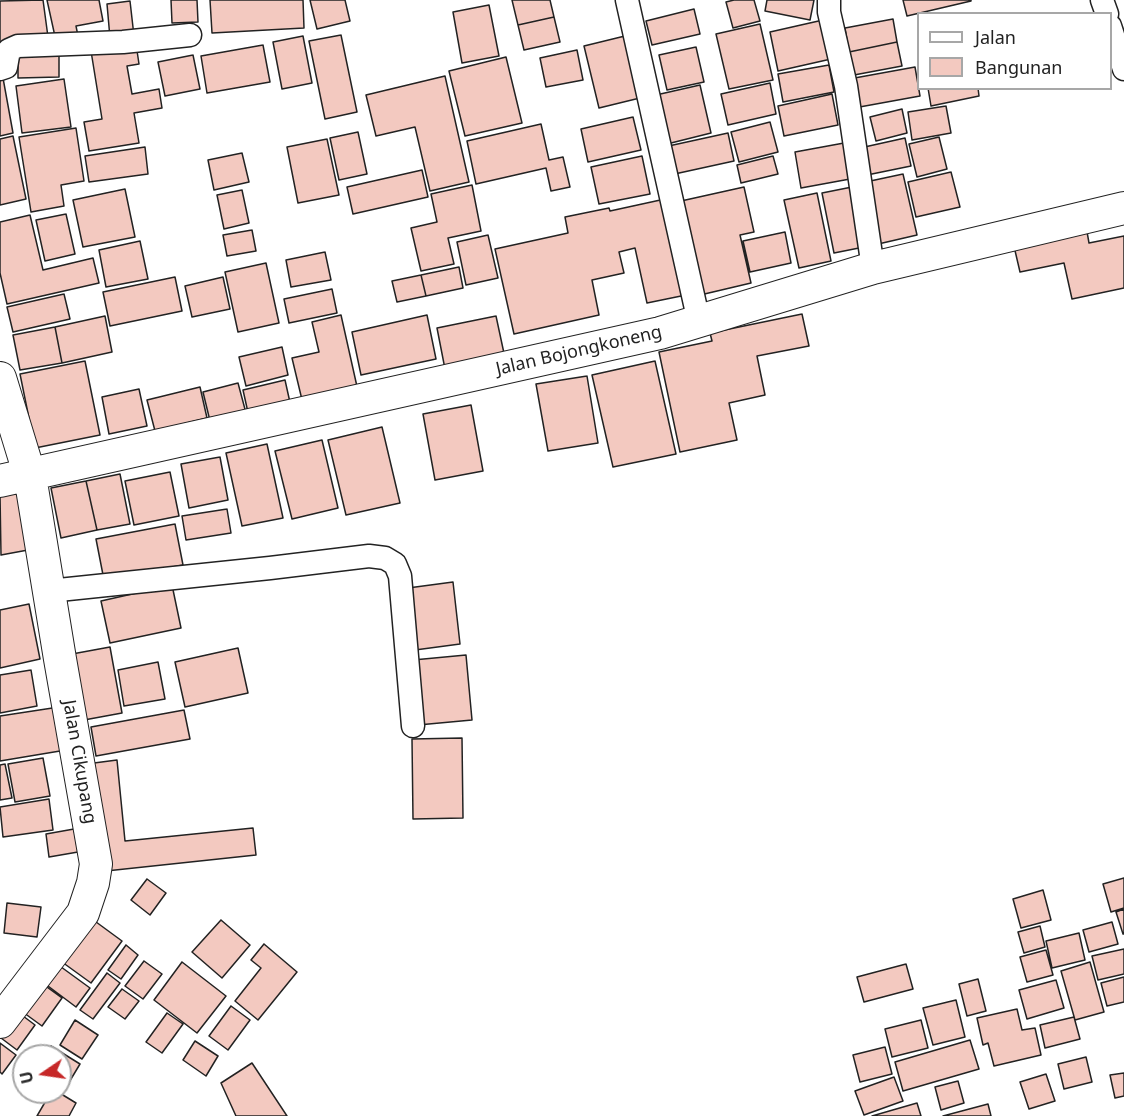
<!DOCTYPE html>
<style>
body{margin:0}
#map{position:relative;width:1124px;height:1116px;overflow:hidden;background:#fff;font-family:"Noto Sans",sans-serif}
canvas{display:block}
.legend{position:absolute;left:917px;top:12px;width:195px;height:78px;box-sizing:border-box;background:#fff;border:2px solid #a7a7a7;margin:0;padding:8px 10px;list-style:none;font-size:18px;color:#222}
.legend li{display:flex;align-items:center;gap:12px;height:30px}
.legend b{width:30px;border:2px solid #a7a7a7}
.north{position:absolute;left:12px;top:1044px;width:60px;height:60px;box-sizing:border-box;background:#fff;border:2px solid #a7a7a7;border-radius:50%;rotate:257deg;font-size:16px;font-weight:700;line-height:24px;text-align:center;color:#222}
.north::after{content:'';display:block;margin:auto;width:21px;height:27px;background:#c62828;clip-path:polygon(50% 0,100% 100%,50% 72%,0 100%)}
</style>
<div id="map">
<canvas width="1124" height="1116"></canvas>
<ul class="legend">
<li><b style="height:8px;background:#fff"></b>Jalan</li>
<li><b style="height:16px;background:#f3c9c0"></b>Bangunan</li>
</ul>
<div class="north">U</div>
</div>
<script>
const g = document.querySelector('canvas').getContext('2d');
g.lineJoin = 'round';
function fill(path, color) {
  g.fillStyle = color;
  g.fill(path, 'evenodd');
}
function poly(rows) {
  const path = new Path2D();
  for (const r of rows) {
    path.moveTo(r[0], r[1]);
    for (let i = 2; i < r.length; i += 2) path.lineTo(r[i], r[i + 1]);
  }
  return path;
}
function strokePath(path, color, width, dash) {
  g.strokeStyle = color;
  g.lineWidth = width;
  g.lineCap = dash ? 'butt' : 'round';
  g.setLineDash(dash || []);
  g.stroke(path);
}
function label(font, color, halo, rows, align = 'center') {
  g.font = font + ' "Noto Sans",sans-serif';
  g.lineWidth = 4.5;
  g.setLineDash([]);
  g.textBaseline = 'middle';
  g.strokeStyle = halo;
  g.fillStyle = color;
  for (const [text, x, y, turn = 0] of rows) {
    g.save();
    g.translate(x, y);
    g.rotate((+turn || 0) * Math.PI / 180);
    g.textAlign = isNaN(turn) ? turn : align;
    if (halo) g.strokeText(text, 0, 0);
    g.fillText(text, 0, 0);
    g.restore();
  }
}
const building = poly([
 [43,0,48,37,0,44,0,1,43,0],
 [47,0,99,0,103,21,76,26,78,36,56,41,47,0],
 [171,0,197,0,198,22,172,23,171,0],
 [210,0,303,0,304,28,212,33,210,0],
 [310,0,345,0,350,21,317,29,310,0],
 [512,0,550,0,554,17,518,25,512,0],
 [734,0,754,0,760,21,733,28,726,2,734,0],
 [767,0,814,0,810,20,765,11,767,0],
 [903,0,971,0,971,1,907,16,903,0],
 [130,1,134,36,110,38,107,4,130,1],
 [489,5,499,56,462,63,453,12,489,5],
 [694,9,700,34,652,45,646,21,694,9],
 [554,17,560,42,524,50,518,25,554,17],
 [893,19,897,42,849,52,845,28,893,19],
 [823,20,831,59,778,71,770,32,823,20],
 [760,24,773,80,729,89,716,34,760,24],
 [341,35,357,112,325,119,309,41,341,35],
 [629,35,644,97,599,108,584,46,629,35],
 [303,36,312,83,282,89,273,42,303,36],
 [897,42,902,66,854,75,849,52,897,42],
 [136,44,139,64,127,66,132,94,159,89,162,108,134,113,139,143,89,151,84,122,102,119,91,51,136,44],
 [263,45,270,82,207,93,201,56,263,45],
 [696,47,704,82,667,90,659,55,696,47],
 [59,48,59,77,18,78,18,49,59,48],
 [577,50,583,80,546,87,540,58,577,50],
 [193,55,200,89,165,96,158,62,193,55],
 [506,57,522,123,465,136,449,71,506,57],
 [829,65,834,92,783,102,778,74,829,65],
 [915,67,920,96,854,108,849,79,915,67],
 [445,76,469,182,430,191,415,127,376,136,366,95,445,76],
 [0,78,3,78,13,133,0,136,0,78],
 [64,79,71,127,22,133,16,86,64,79],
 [770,83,776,114,728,125,721,94,770,83],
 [700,85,711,133,667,144,656,95,700,85],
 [928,88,978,88,979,96,931,106,928,88],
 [832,94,838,125,784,136,778,106,832,94],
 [946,106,951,133,912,140,908,112,946,106],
 [902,109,907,133,876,141,870,117,902,109],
 [633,117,641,150,588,162,581,129,633,117],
 [770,122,778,152,739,162,731,132,770,122],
 [541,124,549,160,563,157,570,187,551,191,546,168,476,184,467,141,541,124],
 [76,128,84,181,61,185,64,206,31,212,19,137,76,128],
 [358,132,367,174,339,180,330,138,358,132],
 [728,133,734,161,670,175,664,147,728,133],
 [13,136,26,199,0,205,0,139,13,136],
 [939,137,947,169,917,177,909,144,939,137],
 [905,138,911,166,867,175,860,148,905,138],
 [327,139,339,195,298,203,287,147,327,139],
 [844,143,850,179,801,188,795,152,844,143],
 [145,147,148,174,89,182,85,156,145,147],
 [242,153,249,182,214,190,208,160,242,153],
 [642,156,650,194,599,204,591,167,642,156],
 [773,156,778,174,741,183,737,165,773,156],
 [422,170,428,197,353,214,347,187,422,170],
 [951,172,960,207,916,217,908,182,951,172],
 [903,174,917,235,874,245,861,183,903,174],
 [472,185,481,231,448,238,454,264,421,271,411,228,437,222,431,194,472,185],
 [857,186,869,246,834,253,822,193,857,186],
 [744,187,754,232,740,235,751,283,696,296,681,201,744,187],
 [125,189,135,237,83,247,73,200,125,189],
 [242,190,249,223,224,229,217,195,242,190],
 [817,193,831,261,799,268,784,200,817,193],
 [665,199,686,295,647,303,635,248,619,252,624,273,592,280,599,315,514,334,495,249,568,233,565,217,609,208,610,211,665,199],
 [66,214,75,254,45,261,36,220,66,214],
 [30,215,43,270,93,258,99,283,7,304,0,273,0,222,30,215],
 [1086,226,1089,243,1124,236,1124,288,1072,299,1064,263,1020,272,1013,242,1086,226],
 [252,230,256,251,227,256,223,235,252,230],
 [785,232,791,263,750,272,743,241,785,232],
 [488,235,498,278,466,285,457,242,488,235],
 [140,241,148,279,106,287,99,250,140,241],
 [325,252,331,280,291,287,286,260,325,252],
 [266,263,279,323,238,332,225,272,266,263],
 [459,267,463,288,426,296,421,275,459,267],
 [421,275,426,296,397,302,392,281,421,275],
 [175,277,182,311,110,326,103,292,175,277],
 [223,277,230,309,192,317,185,286,223,277],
 [332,289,337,313,289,323,284,299,332,289],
 [64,294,70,319,13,332,7,307,64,294],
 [802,314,809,346,757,356,765,395,729,403,737,440,680,452,659,352,712,341,710,333,802,314],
 [341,315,358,391,303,404,292,358,319,352,312,322,341,315],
 [427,315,436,359,361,375,352,332,427,315],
 [105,316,112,352,62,363,55,327,105,316],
 [496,316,505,358,445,369,437,328,496,316],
 [55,327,62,363,20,370,13,335,55,327],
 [282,347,288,375,246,386,239,357,282,347],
 [85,361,100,435,35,448,20,374,85,361],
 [655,361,676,454,613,467,592,375,655,361],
 [587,376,598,443,548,451,536,384,587,376],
 [285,380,291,407,249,417,243,390,285,380],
 [238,383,246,413,210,421,203,392,238,383],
 [200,387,207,418,155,431,147,400,200,387],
 [139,389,147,426,109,434,102,397,139,389],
 [471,405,483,471,435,480,423,414,471,405],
 [382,427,400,503,346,515,328,440,382,427],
 [322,440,338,508,292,519,275,451,322,440],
 [267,444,283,518,242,526,226,453,267,444],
 [220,457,228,500,189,508,181,464,220,457],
 [170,472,179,516,134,525,125,481,170,472],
 [120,474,130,524,97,530,86,481,120,474],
 [86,481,97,530,61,538,51,488,86,481],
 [17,490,28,550,1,555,0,494,17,490],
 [227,509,231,533,186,540,182,516,227,509],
 [175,524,183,565,104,580,96,539,175,524],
 [453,582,460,644,415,650,408,588,453,582],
 [172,585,181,628,110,643,101,601,172,585],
 [29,604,40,659,0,668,0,610,29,604],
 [110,647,122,713,84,720,72,654,110,647],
 [238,648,248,693,185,707,175,662,238,648],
 [466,655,472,720,418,725,413,660,466,655],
 [158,662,165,699,124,706,118,670,158,662],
 [31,670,37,706,0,713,0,675,31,670],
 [59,707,66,750,0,761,0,716,59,707],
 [184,710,190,739,96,756,91,727,184,710],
 [462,738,463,818,413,819,412,739,462,738],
 [43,758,50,796,15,802,8,764,43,758],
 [117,760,125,841,253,828,256,855,106,871,94,763,117,760],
 [5,764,12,798,0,800,0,765,5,764],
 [49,799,53,830,3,837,0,807,49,799],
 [74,829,78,852,49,857,46,834,74,829],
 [1124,878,1124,908,1111,912,1103,884,1124,878],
 [147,879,166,893,150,915,131,900,147,879],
 [1043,890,1051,920,1021,928,1013,899,1043,890],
 [7,903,41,907,37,937,4,933,7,903],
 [1124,909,1124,934,1123,934,1116,912,1124,909],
 [92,919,122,941,91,983,62,962,92,919],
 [221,920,250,945,222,978,192,952,221,920],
 [1112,922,1118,944,1089,952,1083,930,1112,922],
 [1040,926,1045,947,1024,953,1018,932,1040,926],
 [1079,933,1085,960,1052,968,1046,941,1079,933],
 [264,944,297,972,258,1020,235,1001,261,968,251,960,264,944],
 [126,945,138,955,121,979,108,970,126,945],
 [1124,949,1124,974,1098,980,1092,956,1124,949],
 [1046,950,1053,975,1027,982,1020,957,1046,950],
 [144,961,162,974,143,999,125,986,144,961],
 [182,962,226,996,197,1033,154,1000,182,962],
 [1090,962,1104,1012,1075,1020,1061,971,1090,962],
 [57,964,90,988,76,1007,44,983,57,964],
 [906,964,913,989,864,1002,857,977,906,964],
 [107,973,120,983,93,1019,80,1010,107,973],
 [1124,977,1124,1002,1107,1006,1101,983,1124,977],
 [978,979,986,1011,967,1016,959,984,978,979],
 [1056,980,1064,1008,1027,1019,1019,990,1056,980],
 [40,982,62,998,42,1026,20,1010,40,982],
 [122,989,139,1001,125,1019,108,1007,122,989],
 [956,1000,965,1037,933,1045,923,1008,956,1000],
 [231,1006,250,1020,228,1050,209,1036,231,1006],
 [1017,1009,1022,1030,1035,1028,1041,1055,994,1066,988,1043,983,1045,977,1018,1017,1009],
 [19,1013,35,1025,17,1050,1,1038,19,1013],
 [167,1013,183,1024,162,1053,146,1042,167,1013],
 [1074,1017,1080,1039,1045,1048,1040,1025,1074,1017],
 [75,1020,98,1035,82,1059,60,1045,75,1020],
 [921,1020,928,1048,892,1057,885,1029,921,1020],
 [970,1040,979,1069,903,1091,895,1062,970,1040],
 [195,1041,218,1056,206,1076,183,1060,195,1041],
 [0,1043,16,1055,2,1074,0,1072,0,1043],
 [51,1046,80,1064,65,1089,60,1086,60,1056,45,1056,51,1046],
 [885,1047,892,1074,860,1082,853,1055,885,1047],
 [1086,1057,1092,1082,1064,1089,1058,1064,1086,1057],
 [252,1063,287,1116,236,1116,221,1083,252,1063],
 [1124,1073,1124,1096,1115,1098,1110,1075,1124,1073],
 [1046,1074,1055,1101,1029,1109,1020,1082,1046,1074],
 [894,1077,903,1101,864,1115,855,1091,894,1077],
 [958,1081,964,1103,941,1110,935,1087,958,1081],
 [51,1092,58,1092,76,1103,69,1116,37,1116,51,1092],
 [917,1103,921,1116,872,1116,917,1103],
 [988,1104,991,1116,943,1116,988,1104]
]);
const street = poly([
 [627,0,699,322],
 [829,0,829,12,846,86,873,268],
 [1102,0,1107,14],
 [1110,26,1124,69],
 [0,69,6,67,9,50,18,46,123,42,190,35],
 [49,591,270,568,369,556,385,558,395,564,400,576,413,726]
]);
const secondary = poly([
 [0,378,30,476,60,659,96,864,93,883,83,913,0,1022],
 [0,481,660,333,873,268,1124,208]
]);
const streetNames = [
 ["Jalan Bojongkoneng",579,351,-13],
 ["Jalan Cikupang",79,762,80]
];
fill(building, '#f3c9c0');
strokePath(building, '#222', 1.5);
strokePath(street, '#222', 25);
strokePath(secondary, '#222', 34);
strokePath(street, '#fff', 22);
strokePath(secondary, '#fff', 32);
label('18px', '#222', '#fff', streetNames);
</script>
